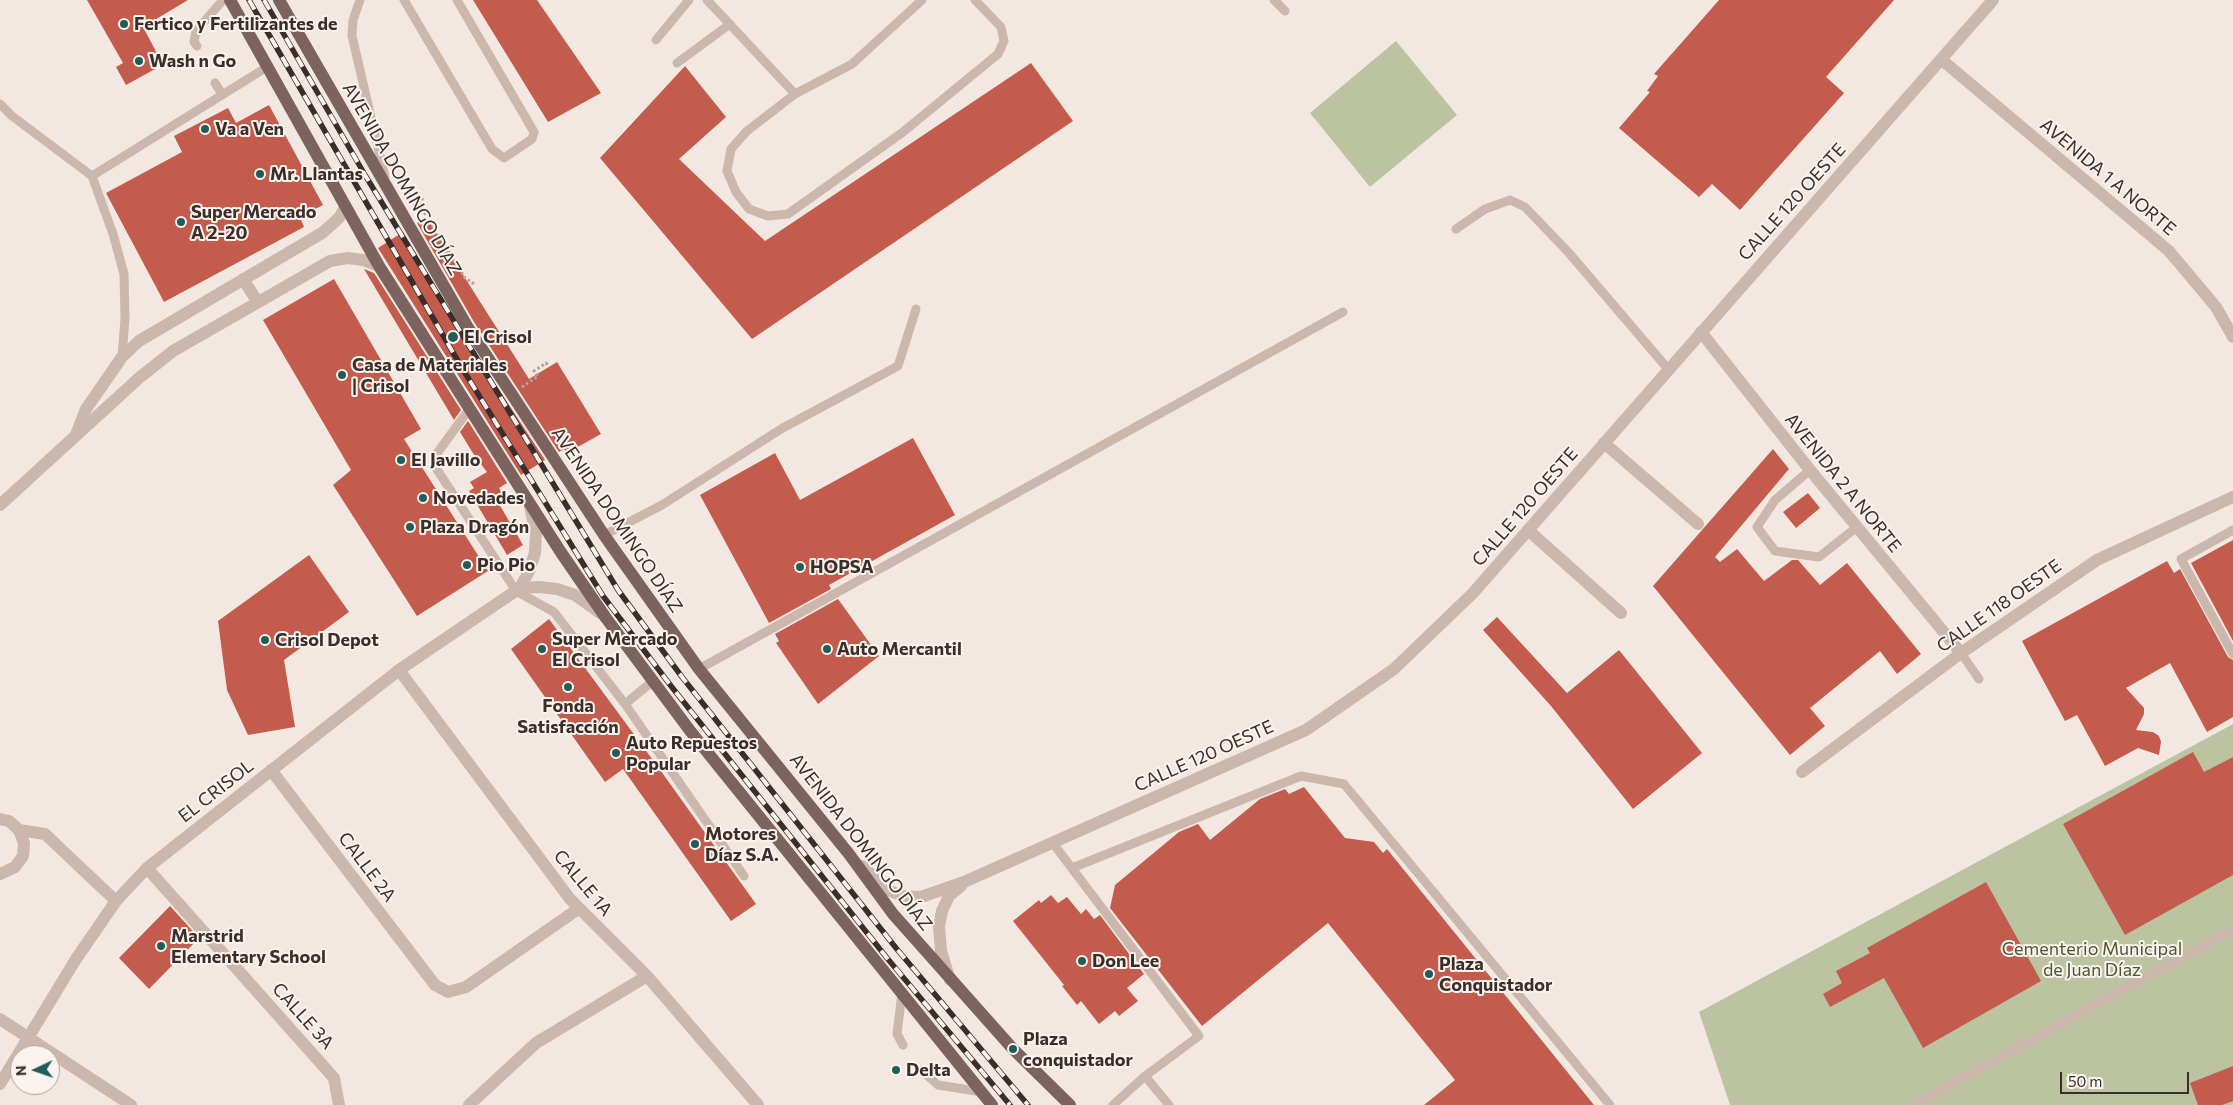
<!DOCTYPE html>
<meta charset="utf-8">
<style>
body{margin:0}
#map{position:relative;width:2233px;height:1105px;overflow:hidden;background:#f3e8e1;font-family:Commissioner,sans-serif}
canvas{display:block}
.north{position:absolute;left:10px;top:1045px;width:50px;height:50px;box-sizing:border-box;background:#faf3ee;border:1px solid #ada4a0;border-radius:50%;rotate:267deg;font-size:14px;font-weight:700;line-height:20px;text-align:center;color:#3a2e2b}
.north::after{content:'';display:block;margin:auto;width:18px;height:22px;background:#215c58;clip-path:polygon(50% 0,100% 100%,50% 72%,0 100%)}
.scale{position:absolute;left:2060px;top:1072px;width:129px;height:22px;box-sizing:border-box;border:2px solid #3a2e2b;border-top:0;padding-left:6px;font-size:15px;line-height:18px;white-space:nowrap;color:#3a2e2b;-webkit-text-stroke:4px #faf3ee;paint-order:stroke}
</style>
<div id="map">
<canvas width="2233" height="1105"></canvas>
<div class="north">N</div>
<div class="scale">50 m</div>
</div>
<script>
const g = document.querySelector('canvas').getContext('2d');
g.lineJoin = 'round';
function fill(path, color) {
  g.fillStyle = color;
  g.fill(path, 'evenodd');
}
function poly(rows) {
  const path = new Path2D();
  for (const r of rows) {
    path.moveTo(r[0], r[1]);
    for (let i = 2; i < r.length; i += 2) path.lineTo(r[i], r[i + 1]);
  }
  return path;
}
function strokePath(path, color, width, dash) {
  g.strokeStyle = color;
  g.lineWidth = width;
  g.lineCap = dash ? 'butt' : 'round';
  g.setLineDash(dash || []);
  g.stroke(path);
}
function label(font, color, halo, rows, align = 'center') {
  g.font = font + ' Commissioner,sans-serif';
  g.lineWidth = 4;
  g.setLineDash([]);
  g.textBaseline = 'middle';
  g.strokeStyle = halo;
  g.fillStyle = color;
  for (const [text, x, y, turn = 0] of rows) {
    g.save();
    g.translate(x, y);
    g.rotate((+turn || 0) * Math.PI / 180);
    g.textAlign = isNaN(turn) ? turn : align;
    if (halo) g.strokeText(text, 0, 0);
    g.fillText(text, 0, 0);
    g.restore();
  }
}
const green = poly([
 [1396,41,1457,115,1370,187,1310,113],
 [2233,724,2233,1105,1730,1105,1699,1012]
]);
const building = poly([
 [87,0,188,0,143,27,159,57,153,60,157,68,126,85,116,67,123,63],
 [473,0,537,0,601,93,548,122],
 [1719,0,1894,0,1826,77,1844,93,1740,210,1712,184,1699,197,1619,128,1650,92,1647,91,1658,76,1654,74],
 [1031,63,1073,121,752,339,600,158,685,66,726,117,679,159,765,241],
 [269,105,323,205,300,217,304,227,164,302,106,193,182,152,174,136,228,108,236,123],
 [427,218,529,379,557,362,601,434,567,453,564,449,559,452,474,322,417,223],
 [403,232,460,330,545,460,521,475,378,248],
 [364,269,374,273,461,410,454,420],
 [334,279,421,429,404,439,488,571,417,616,333,485,351,470,263,320],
 [468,421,507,483,499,488,502,493,495,497,523,545,507,555,469,491,474,488,470,482,487,472,476,458,460,432],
 [913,438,955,515,829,585,831,589,769,623,700,495,775,453,800,500],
 [1773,449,1789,469,1715,557,1720,562,1737,549,1764,581,1792,560,1798,560,1820,585,1847,563,1921,654,1897,674,1880,651,1810,708,1825,726,1790,755,1653,586],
 [1808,493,1820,508,1796,528,1783,512],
 [2233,540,2233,641,2191,563],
 [309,555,349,612,284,660,295,727,248,735,227,690,218,621],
 [2167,561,2174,573,2180,569,2228,657,2233,660,2233,717,2207,732,2170,663,2126,688,2144,708,2144,714,2136,730,2153,732,2159,736,2161,742,2159,755,2138,748,2105,766,2077,715,2065,721,2022,641],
 [838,599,879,656,818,704,776,643,779,641,775,634],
 [1497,617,1567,693,1619,650,1702,753,1633,809,1551,706,1483,630],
 [549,619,658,767,756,904,731,921,623,769,605,782,511,649],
 [2193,752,2204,772,2233,757,2233,875,2125,935,2063,824],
 [1304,787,1345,838,1374,842,1383,853,1387,849,1594,1105,1424,1105,1455,1080,1328,923,1202,1026,1110,908,1115,885,1179,832,1198,824,1210,840,1260,799,1285,789,1289,794],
 [1986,882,2041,981,1923,1048,1884,978,1830,1007,1823,994,1842,983,1836,971,1870,953,1867,948],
 [1051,895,1058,903,1067,897,1081,914,1086,909,1094,919,1100,915,1144,974,1127,988,1138,1001,1119,1016,1115,1011,1099,1024,1081,1001,1077,1005,1062,986,1064,985,1013,921,1039,900,1041,903],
 [170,906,199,938,149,989,119,958],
 [2233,1066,2233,1101,2222,1105,2198,1105,2190,1083]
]);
const path = poly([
 [422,198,424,212,465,278,476,285],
 [522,387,538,376,534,371,546,363,549,367]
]);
const service = poly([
 [360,0,353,20,352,36,385,177],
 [404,0,492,149,504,158,532,139,534,132,457,0],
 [707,0,795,94],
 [922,0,852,64,795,94,747,131,731,149,727,171,736,192,749,209,768,216,788,214,903,132,998,54,1004,41,1001,27,975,0],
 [1274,0,1285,11],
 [656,40,689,0],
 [197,46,194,42,196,31,223,0],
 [677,63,730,24],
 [215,83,222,94],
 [0,104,12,116,92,176,113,234,124,274,125,318,122,357],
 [92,176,267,67],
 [1456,229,1485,209,1510,200,1525,207,1569,253,1668,369],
 [470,408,438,452,435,459,436,468,516,591,554,612,625,704,744,876],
 [1810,470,1775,500,1757,527,1775,551,1819,557,1857,527],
 [2233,530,2181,559,2233,654],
 [604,535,662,505,781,429,898,366,916,309],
 [1961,653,1979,679],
 [699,669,1343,312],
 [625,704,653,681],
 [1052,842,1199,1036,1145,1076,1113,1105],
 [1072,868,1301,776,1344,784,1610,1105],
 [902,993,897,1034,903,1045],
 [921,1070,938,1085,982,1092],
 [1145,1076,1169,1105],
 [1914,1105,2233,929]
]);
const minor = poly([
 [1942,60,2169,251,2216,307,2233,337],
 [1701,332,1810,470,1961,653],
 [1604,443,1698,524],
 [1528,530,1621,613],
 [520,588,539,587,557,589,575,595,600,613],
 [399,670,570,899,647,976,758,1105],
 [271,770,435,985,448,992,466,987,578,909],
 [1802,772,1961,653,2097,560,2233,497],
 [0,819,9,821,19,830,24,843,23,856,15,867,0,874],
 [19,830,45,834,116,901],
 [147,868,334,1078,339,1105],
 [0,1019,131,1105],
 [0,1084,76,959,116,901,147,868,399,670,520,588,529,571,535,553,536,534,530,506],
 [469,1105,536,1043,647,976]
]);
const tertiary = poly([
 [243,279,257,301],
 [76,435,86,409,122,357,139,341,322,233,339,218,345,207],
 [0,505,139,378,173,351,330,261,348,258,363,260,379,266],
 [862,866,890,891,903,896,921,897,964,882,1306,730,1394,669,1473,593,1993,0],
 [950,980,941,951,939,926,942,911,949,896,961,886]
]);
const primary = poly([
 [230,0,379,266,560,551,606,618,691,732,992,1105],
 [279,0,467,326,604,535,699,669,849,854,893,914,1013,1049,1070,1105]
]);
const rail = poly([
 [249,0,462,368,603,596,671,686,887,958,1010,1105],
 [264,0,365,175,618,590,682,677,896,948,1028,1105]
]);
const markers = [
 [124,24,5,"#215c58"],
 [139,61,5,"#215c58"],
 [205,129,5,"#215c58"],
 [260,174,5,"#215c58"],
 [181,222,5,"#215c58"],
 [453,337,6,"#215c58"],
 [342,375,5,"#215c58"],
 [401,460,5,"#215c58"],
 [423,498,5,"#215c58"],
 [410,527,5,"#215c58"],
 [467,565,5,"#215c58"],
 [800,567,5,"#215c58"],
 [265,640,5,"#215c58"],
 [542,649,5,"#215c58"],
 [827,649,5,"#215c58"],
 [568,687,5,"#215c58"],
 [616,753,5,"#215c58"],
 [695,844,5,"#215c58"],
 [161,946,5,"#215c58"],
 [1082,961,5,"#215c58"],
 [1429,974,5,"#215c58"],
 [1013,1049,5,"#215c58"],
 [896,1070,5,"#215c58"]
];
const poiNames = [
 ["Fertico y Fertilizantes de",134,24],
 ["Wash n Go",149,61],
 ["Va a Ven",215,129],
 ["Mr. Llantas",270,174],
 ["Super Mercado",191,212],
 ["A 2-20",191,233],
 ["El Crisol",464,337],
 ["Casa de Materiales",352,365],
 ["| Crisol",352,386],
 ["El Javillo",411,460],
 ["Novedades",433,498],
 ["Plaza Dragón",420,527],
 ["Pio Pio",477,565],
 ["HOPSA",810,567],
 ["Super Mercado",552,639],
 ["El Crisol",552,660],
 ["Crisol Depot",275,640],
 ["Auto Mercantil",837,649],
 ["Fonda",568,706,"center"],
 ["Satisfacción",568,727,"center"],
 ["Auto Repuestos",626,743],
 ["Popular",626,764],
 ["Motores",705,834],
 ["Díaz S.A.",705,855],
 ["Marstrid",171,936],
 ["Elementary School",171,957],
 ["Don Lee",1092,961],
 ["Plaza",1439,964],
 ["Conquistador",1439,985],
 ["Plaza",1023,1039],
 ["conquistador",1023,1060],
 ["Delta",906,1070]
];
const streetNames = [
 ["AVENIDA 1 A NORTE",2108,177,40],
 ["AVENIDA DOMINGO DÍAZ",402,179,60],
 ["CALLE 120 OESTE",1792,202,-48],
 ["AVENIDA 2 A NORTE",1843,483,51],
 ["CALLE 120 OESTE",1525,507,-49],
 ["AVENIDA DOMINGO DÍAZ",617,520,56],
 ["CALLE 118 OESTE",1999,606,-35],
 ["CALLE 120 OESTE",1204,756,-24],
 ["EL CRISOL",216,791,-38],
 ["AVENIDA DOMINGO DÍAZ",861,842,52],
 ["CALLE 2A",367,867,53],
 ["CALLE 1A",583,883,50],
 ["CALLE 3A",303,1016,48]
];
const parkNames = [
 ["Cementerio Municipal",2092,949],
 ["de Juan Díaz",2092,970]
];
fill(green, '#bcc3a1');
fill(building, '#c45c4e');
strokePath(path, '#b8a197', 3, [2.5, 2.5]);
strokePath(service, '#ccb7ad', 9);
strokePath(minor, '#ccb7ad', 12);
strokePath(tertiary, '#ccb7ad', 12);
strokePath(primary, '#7c635d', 12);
strokePath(rail, '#3a2e2b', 5.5);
strokePath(rail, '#faf3ee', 4, [11]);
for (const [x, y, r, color] of markers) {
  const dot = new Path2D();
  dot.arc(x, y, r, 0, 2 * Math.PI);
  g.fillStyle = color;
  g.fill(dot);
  strokePath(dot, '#faf3ee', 2);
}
label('bold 18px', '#3a2e2b', '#faf3ee', poiNames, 'left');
label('18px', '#3a2e2b', '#faf3ee', streetNames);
label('18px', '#4e582f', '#faf3ee', parkNames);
</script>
